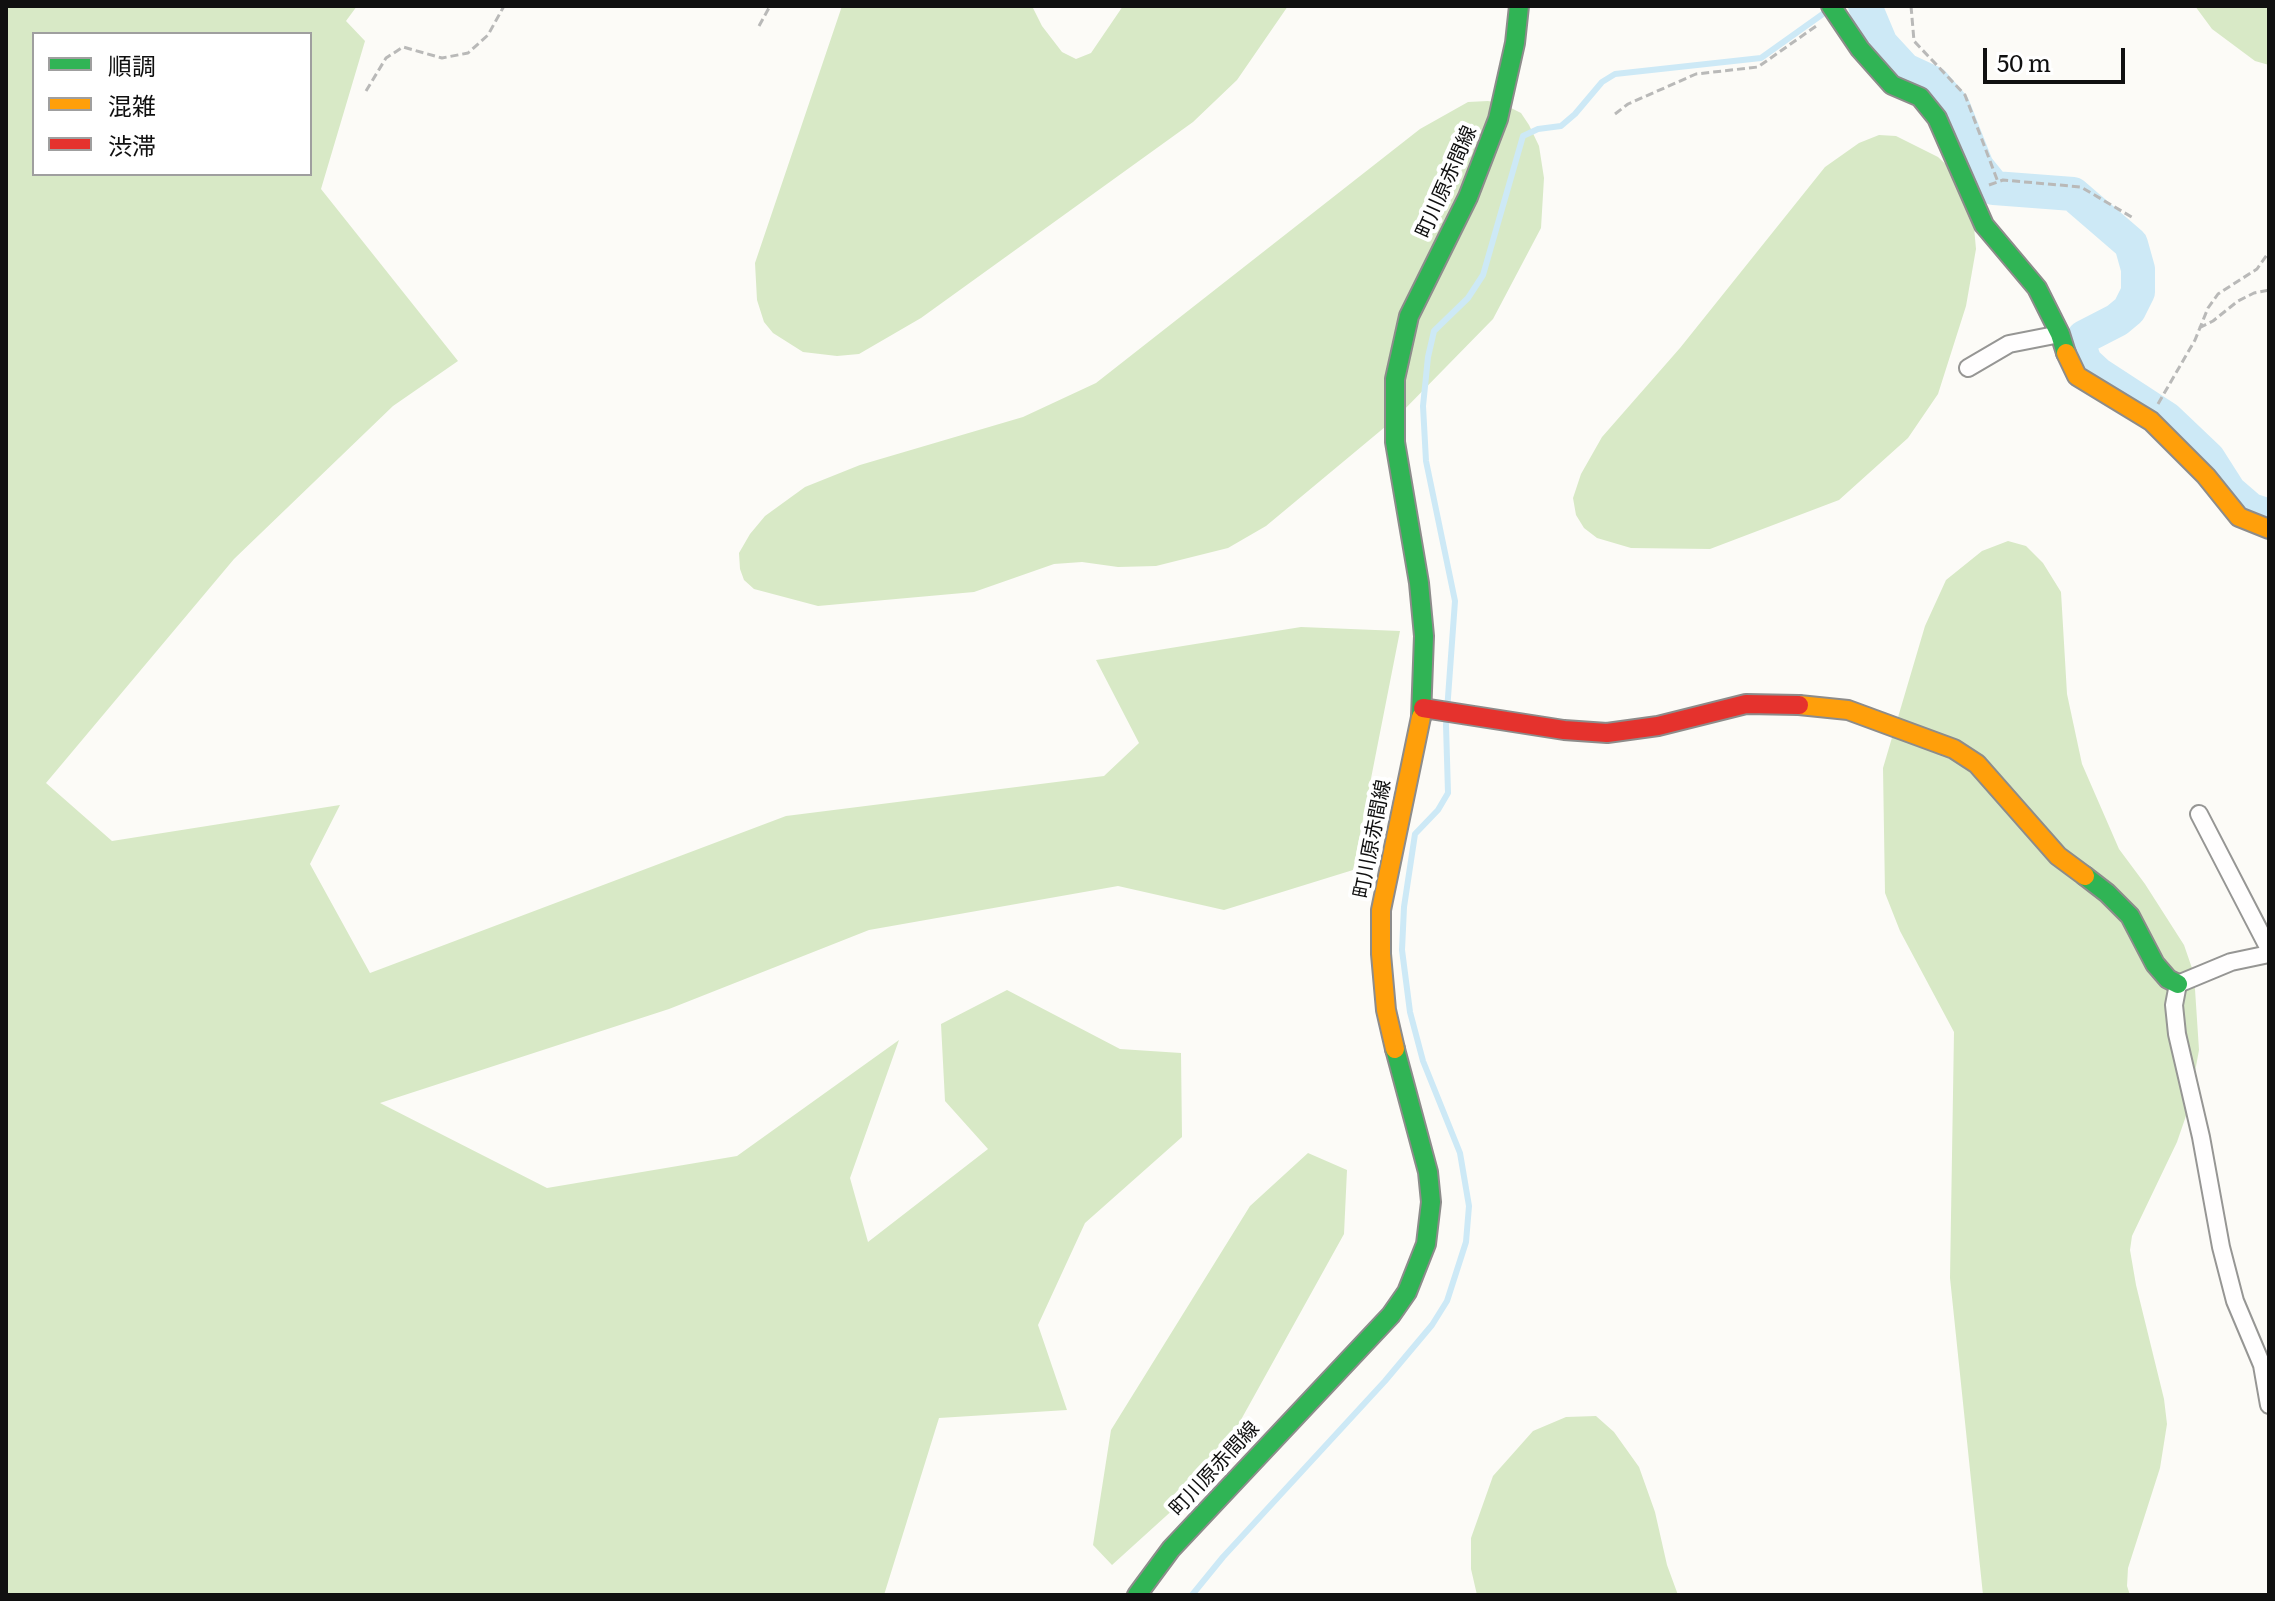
<!DOCTYPE html>
<meta charset="utf-8">
<style>
body{margin:0}
#map{position:relative;width:2275px;height:1601px;overflow:hidden;background:#fcfbf7;font-family:Literata,"Noto Sans JP",serif}
canvas{display:block}
.frame{position:absolute;inset:0;border:8px solid #101010;pointer-events:none}
.legend{position:absolute;left:32px;top:32px;width:280px;height:144px;box-sizing:border-box;background:#fff;border:2px solid #9f9f9f;margin:0;padding:10px 14px;list-style:none;font-size:24px;color:#101010}
.legend li{display:flex;align-items:center;gap:16px;height:40px}
.legend b{width:40px;border:2px solid #9f9f9f}
.scale{position:absolute;left:1983px;top:48px;width:142px;height:36px;box-sizing:border-box;border:4px solid #101010;border-top:0;padding-left:10px;font-size:24px;line-height:28px;white-space:nowrap;color:#101010;-webkit-text-stroke:6px #fff;paint-order:stroke}
</style>
<div id="map">
<canvas width="2275" height="1601"></canvas>
<div class="frame"></div>
<ul class="legend">
<li><b style="height:10px;background:#30b455"></b>順調</li>
<li><b style="height:10px;background:#ff9f0a"></b>混雑</li>
<li><b style="height:10px;background:#e5322d"></b>渋滞</li>
</ul>
<div class="scale">50 m</div>
</div>
<script>
const g = document.querySelector('canvas').getContext('2d');
g.lineJoin = 'round';
function fill(path, color) {
  g.fillStyle = color;
  g.fill(path, 'evenodd');
}
function poly(rows) {
  const path = new Path2D();
  for (const r of rows) {
    path.moveTo(r[0], r[1]);
    for (let i = 2; i < r.length; i += 2) path.lineTo(r[i], r[i + 1]);
  }
  return path;
}
function strokePath(path, color, width, dash) {
  g.strokeStyle = color;
  g.lineWidth = width;
  g.lineCap = dash ? 'butt' : 'round';
  g.setLineDash(dash || []);
  g.stroke(path);
}
function label(font, color, halo, rows, align = 'center') {
  g.font = font + ' Literata,"Noto Sans JP",serif';
  g.lineWidth = 8;
  g.setLineDash([]);
  g.textBaseline = 'middle';
  g.strokeStyle = halo;
  g.fillStyle = color;
  for (const [text, x, y, turn = 0] of rows) {
    g.save();
    g.translate(x, y);
    g.rotate((+turn || 0) * Math.PI / 180);
    g.textAlign = isNaN(turn) ? turn : align;
    if (halo) g.strokeText(text, 0, 0);
    g.fillText(text, 0, 0);
    g.restore();
  }
}
const forest = poly([
 [6,6,357,6,346,21,365,41,321,189,458,361,393,406,234,559,46,783,112,841,340,805,310,864,370,973,786,816,1104,776,1139,743,1096,660,1301,627,1400,631,1353,870,1224,910,1118,886,869,930,669,1009,380,1103,547,1188,737,1156,899,1040,850,1178,868,1242,988,1149,945,1101,941,1024,1007,990,1120,1049,1181,1053,1182,1137,1085,1223,1038,1325,1067,1410,939,1418,884,1595,6,1595],
 [310,34,310,174,34,174,34,34],
 [842,6,1032,6,1042,26,1062,52,1076,59,1091,53,1123,6,1288,6,1237,80,1193,122,921,318,859,354,837,356,803,352,773,333,764,322,757,300,755,263],
 [2195,6,2269,6,2269,65,2255,61,2212,29],
 [1488,101,1503,104,1521,113,1529,125,1539,146,1544,178,1541,228,1493,319,1397,417,1266,526,1228,548,1156,566,1118,567,1082,562,1054,564,974,592,818,606,754,589,744,580,740,569,739,553,750,534,765,516,805,487,860,465,1023,417,1096,383,1420,129,1468,102],
 [1879,135,1896,136,1938,157,1954,172,1972,205,1976,249,1966,306,1938,394,1908,438,1839,500,1710,549,1631,548,1597,538,1584,528,1576,515,1573,498,1581,474,1602,437,1680,348,1825,167,1859,143],
 [2008,541,2026,546,2043,563,2061,592,2067,694,2082,764,2119,849,2145,884,2184,945,2194,974,2199,1050,2188,1110,2177,1142,2132,1236,2130,1250,2136,1285,2164,1399,2167,1424,2160,1468,2128,1568,2127,1586,2130,1595,1983,1595,1950,1278,1954,1032,1900,931,1885,893,1883,768,1925,626,1946,580,1982,551],
 [1308,1153,1347,1170,1344,1234,1217,1463,1187,1497,1112,1565,1093,1545,1111,1430,1250,1206],
 [1596,1416,1614,1432,1639,1467,1655,1512,1667,1565,1678,1595,1477,1595,1471,1569,1471,1538,1493,1476,1533,1431,1566,1417]
]);
const stream = poly([
 [1192,1595,1223,1557,1385,1381,1432,1325,1447,1301,1466,1242,1469,1206,1460,1153,1423,1061,1410,1012,1402,950,1404,907,1415,834,1438,810,1448,793,1446,725,1455,601,1426,461,1423,406,1428,357,1434,331,1468,298,1483,275,1523,136,1538,129,1561,126,1575,114,1602,82,1615,74,1761,58,1827,11]
]);
const river = poly([
 [1865,6,1881,44,1905,70,1933,83,1953,106,1977,167,1994,188,2073,194,2131,244,2138,269,2138,292,2129,310,2117,320,2084,337,2080,348,2085,362,2098,374,2167,419,2208,458,2229,491,2251,510,2269,516]
]);
const path = poly([
 [1911,6,1914,41,1965,95,1998,182],
 [759,26,770,6],
 [366,91,386,58,403,47,442,58,468,53,488,35,504,6],
 [1615,114,1628,104,1696,74,1758,67,1819,24],
 [1989,185,2003,180,2081,187,2135,219],
 [2199,328,2213,321,2238,301,2254,293,2269,290],
 [2158,404,2195,340,2208,308,2218,294,2257,269,2269,252]
]);
const street = poly([
 [1968,368,2009,344,2060,334],
 [2199,814,2269,949],
 [2269,954,2231,962,2178,984,2174,1005,2177,1034,2201,1137,2221,1247,2235,1301,2262,1365,2269,1405]
]);
const fast = poly([
 [1831,6,1860,49,1892,85,1920,97,1937,118,1984,225,2037,288,2060,334,2066,353],
 [1421,717,1424,636,1419,583,1395,442,1395,379,1409,316,1468,197,1498,119,1515,43,1519,6],
 [2085,876,2107,893,2130,916,2155,964,2168,979,2178,984],
 [1137,1595,1171,1549,1391,1315,1407,1292,1426,1244,1431,1202,1428,1172,1395,1049]
]);
const slow = poly([
 [2066,353,2077,376,2151,421,2206,476,2239,517,2269,529],
 [1799,705,1848,710,1954,749,1977,764,2058,856,2085,876],
 [1395,1049,1386,1010,1381,954,1381,910,1421,717]
]);
const jam = poly([
 [1423,708,1564,730,1607,733,1658,726,1746,704,1799,705]
]);
const streetNames = [
 ["町川原赤間線",1447,182,-66],
 ["町川原赤間線",1373,839,-79],
 ["町川原赤間線",1215,1469,-47]
];
fill(forest, '#d8e9c6');
strokePath(stream, '#cde9f6', 6);
strokePath(river, '#cde9f6', 34);
strokePath(street, '#969694', 20);
strokePath(fast, '#8d8c8b', 22);
strokePath(slow, '#8d8c8b', 22);
strokePath(jam, '#8d8c8b', 22);
strokePath(path, '#b9b9b8', 3, [8, 4]);
strokePath(street, '#fffefe', 16);
strokePath(fast, '#30b455', 18);
strokePath(slow, '#ff9f0a', 18);
strokePath(jam, '#e5322d', 18);
label('20px', '#101010', '#fff', streetNames);
</script>
